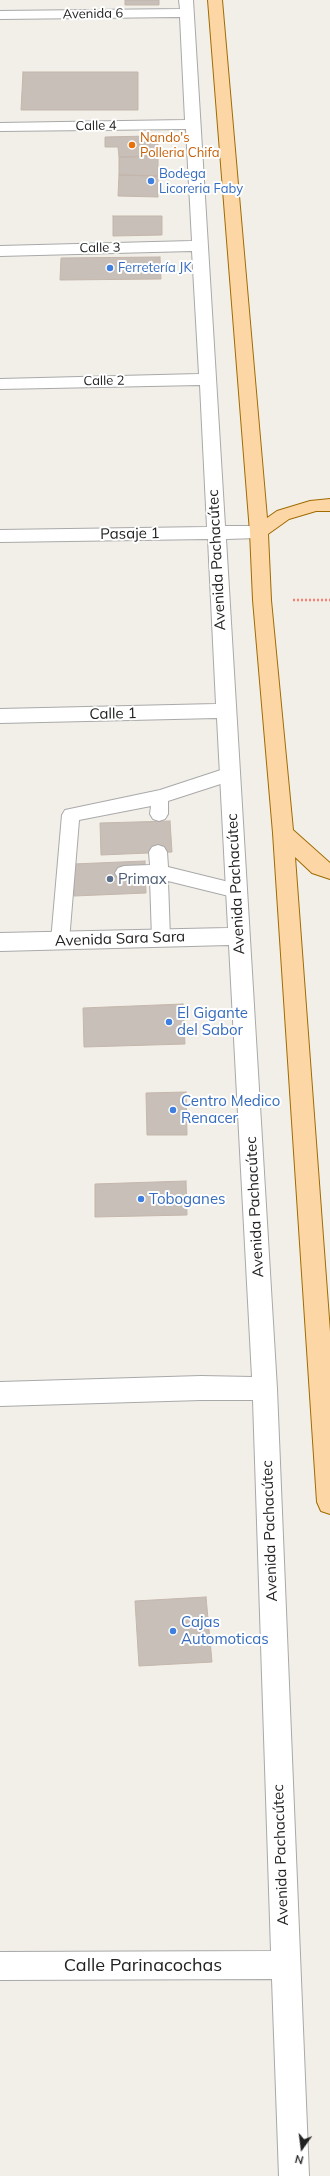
<!DOCTYPE html>
<meta charset="utf-8">
<style>
body{margin:0}
#map{position:relative;width:330px;height:2176px;overflow:hidden;background:#f2efe9;font-family:Mulish,sans-serif}
canvas{display:block}
.north{position:absolute;left:282px;top:2128px;width:40px;height:40px;-webkit-text-stroke:3px #fff;paint-order:stroke;rotate:194deg;font-size:11px;font-weight:700;line-height:16px;text-align:center;color:#222}
.north::after{content:'';display:block;margin:auto;width:14px;height:18px;background:#222;clip-path:polygon(50% 0,100% 100%,50% 72%,0 100%)}
</style>
<div id="map">
<canvas width="330" height="2176"></canvas>
<div class="north">N</div>
</div>
<script>
const g = document.querySelector('canvas').getContext('2d');
g.lineJoin = 'round';
function fill(path, color) {
  g.fillStyle = color;
  g.fill(path, 'evenodd');
}
function poly(rows) {
  const path = new Path2D();
  for (const r of rows) {
    path.moveTo(r[0], r[1]);
    for (let i = 2; i < r.length; i += 2) path.lineTo(r[i], r[i + 1]);
  }
  return path;
}
function strokePath(path, color, width, dash) {
  g.strokeStyle = color;
  g.lineWidth = width;
  g.lineCap = dash ? 'butt' : 'round';
  g.setLineDash(dash || []);
  g.stroke(path);
}
function label(font, color, halo, rows, align = 'center') {
  g.font = font + ' Mulish,sans-serif';
  g.lineWidth = 4;
  g.setLineDash([]);
  g.textBaseline = 'middle';
  g.strokeStyle = halo;
  g.fillStyle = color;
  for (const [text, x, y, turn = 0] of rows) {
    g.save();
    g.translate(x, y);
    g.rotate((+turn || 0) * Math.PI / 180);
    g.textAlign = isNaN(turn) ? turn : align;
    if (halo) g.strokeText(text, 0, 0);
    g.fillText(text, 0, 0);
    g.restore();
  }
}
const building = poly([
 [125,0,159,0,159,5,125,5,125,0],
 [23,72,138,72,138,110,21,110,23,72],
 [149,136,158,142,158,156,119,157,118,147,105,147,105,137,149,136],
 [158,156,158,176,119,175,119,157,158,156],
 [119,175,158,176,158,197,118,196,119,175],
 [113,216,162,216,162,235,113,236,113,216],
 [160,257,161,279,60,280,61,258,160,257],
 [170,821,172,852,101,855,100,823,170,821],
 [145,861,146,893,74,896,73,864,145,861],
 [183,1004,185,1044,84,1047,83,1008,183,1004],
 [186,1092,187,1135,147,1135,146,1093,186,1092],
 [186,1181,187,1215,95,1217,95,1184,186,1181],
 [206,1597,212,1662,139,1666,135,1601,206,1597]
]);
const path = poly([
 [293,600,330,600]
]);
const lane = poly([
 [230,767,236,769,238,774,236,779,168,801,168,814,165,819,159,821,153,819,150,814,151,806,79,820,69,941,66,946,60,948,54,946,51,941,62,815,65,810,160,790,230,767],
 [158,845,164,847,167,852,168,867,237,884,243,886,246,891,243,896,237,898,168,881,170,938,167,943,161,945,155,943,152,938,150,879,124,880,118,878,115,873,118,868,124,866,150,865,149,852,152,847,158,845]
]);
const street = poly([
 [179,0,193,0,225,526,259,526,265,528,268,532,265,536,259,538,226,539,277,1389,309,2176,279,2176,272,1979,0,1980,0,1952,271,1951,253,1400,201,1400,0,1406,0,1382,201,1376,252,1377,229,945,0,951,0,933,228,928,217,718,0,723,0,709,216,704,208,539,0,542,0,530,207,527,200,385,0,389,0,379,199,374,192,251,0,256,0,246,192,241,186,129,0,131,0,123,185,120,180,17,0,19,0,11,180,9,179,0]
]);
const primary = poly([
 [208,0,222,0,267,518,277,511,310,501,330,499,330,511,316,511,289,519,268,534,271,600,293,830,330,863,330,879,312,873,295,857,330,1332,330,1514,321,1511,317,1502,273,833,253,600,250,532,208,0]
]);
const markers = [
 [132,145,4,"#e8710a"],
 [151,181,4,"#3f7fe0"],
 [110,268,4,"#3f7fe0"],
 [110,879,4,"#5c6f8a"],
 [169,1022,4,"#3f7fe0"],
 [173,1110,4,"#3f7fe0"],
 [141,1199,4,"#3f7fe0"],
 [173,1631,4,"#3f7fe0"]
];
const farStreetnames = [
 ["Avenida 6",93,14,-1],
 ["Calle 4",96,126,-1],
 ["Calle 3",100,248,-1],
 ["Calle 2",104,381,-1]
];
const farFoodnames = [
 ["Nando's",140,138],
 ["Polleria Chifa",140,153]
];
const farShopnames = [
 ["Bodega",159,174],
 ["Licoreria Faby",159,189],
 ["Ferretería JK",118,268]
];
const streetNames = [
 ["Pasaje 1",130,534,-1],
 ["Avenida Pachacútec",217,560,-93],
 ["Calle 1",113,714,-1],
 ["Avenida Pachacútec",236,884,-93],
 ["Avenida Sara Sara",120,939,-2],
 ["Avenida Pachacútec",255,1207,-93],
 ["Avenida Pachacútec",270,1531,-92],
 ["Avenida Pachacútec",281,1855,-92]
];
const serviceNames = [
 ["Primax",118,879]
];
const shopNames = [
 ["El Gigante",177,1013],
 ["del Sabor",177,1030],
 ["Centro Medico",181,1101],
 ["Renacer",181,1118],
 ["Toboganes",149,1199],
 ["Cajas",181,1622],
 ["Automoticas",181,1639]
];
const nearStreetnames = [
 ["Calle Parinacochas",143,1966]
];
fill(building, '#c7bfb8');
strokePath(building, '#c4b6ab', 1);
strokePath(lane, '#a9a9a9', 2);
strokePath(street, '#a9a9a9', 2);
strokePath(primary, '#a06b00', 2);
strokePath(path, '#fa8072', 2.5, [2, 2]);
fill(lane, '#fff');
fill(street, '#fff');
fill(primary, '#fcd6a4');
for (const [x, y, r, color] of markers) {
  const dot = new Path2D();
  dot.arc(x, y, r, 0, 2 * Math.PI);
  g.fillStyle = color;
  g.fill(dot);
  strokePath(dot, '#fff', 1.5);
}
label('13px', '#222', '#fff', farStreetnames);
label('13px', '#c56008', '#fff', farFoodnames, 'left');
label('13px', '#366cbe', '#fff', farShopnames, 'left');
label('15px', '#222', '#fff', streetNames);
label('15px', '#4e5e75', '#fff', serviceNames, 'left');
label('15px', '#366cbe', '#fff', shopNames, 'left');
label('18px', '#222', '#fff', nearStreetnames);
</script>
